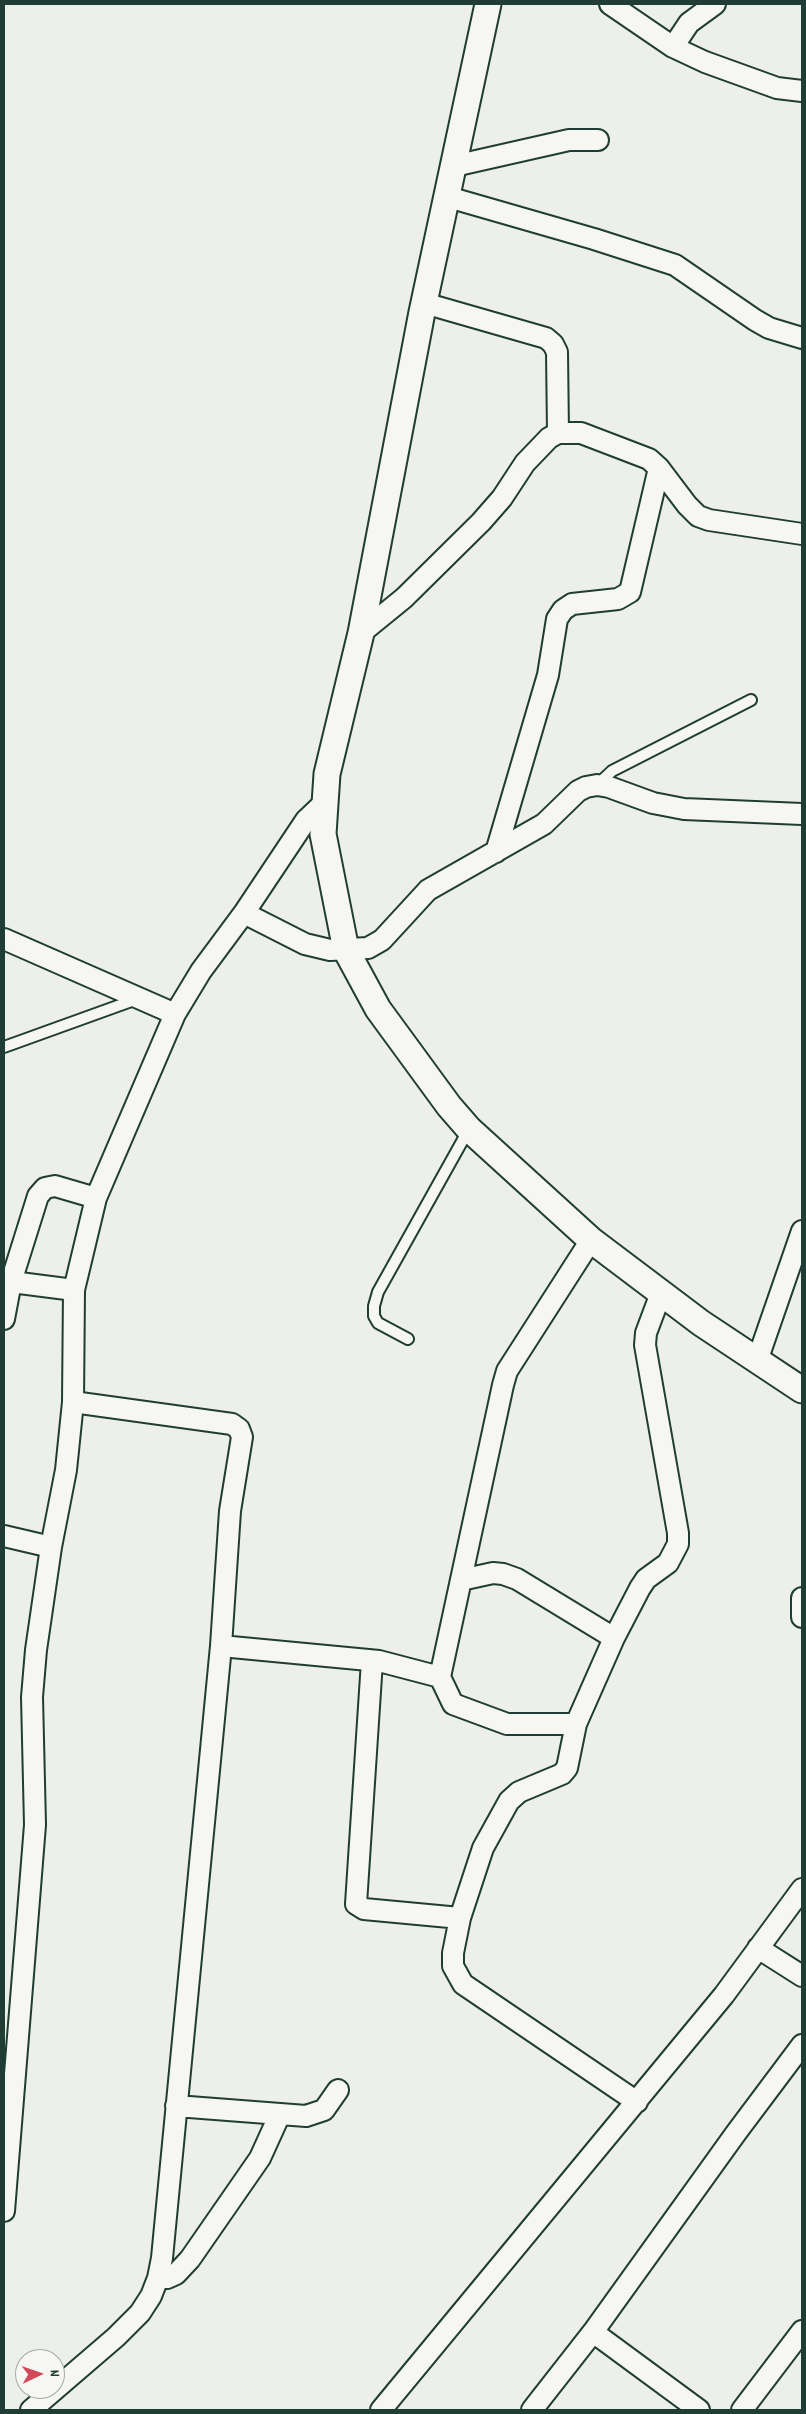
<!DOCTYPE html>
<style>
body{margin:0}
#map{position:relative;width:806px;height:2414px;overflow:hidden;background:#edefea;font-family:Dekko,sans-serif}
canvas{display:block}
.frame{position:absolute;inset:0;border:5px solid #1f3d34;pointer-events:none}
.north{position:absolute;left:15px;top:2349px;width:50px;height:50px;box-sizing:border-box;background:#f6f6f2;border:1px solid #a0aca6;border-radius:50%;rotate:87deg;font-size:14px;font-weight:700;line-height:20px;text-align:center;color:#1f3d34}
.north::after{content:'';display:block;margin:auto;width:18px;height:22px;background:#d1495b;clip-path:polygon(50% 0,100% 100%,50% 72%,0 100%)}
</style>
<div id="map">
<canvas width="806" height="2414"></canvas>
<div class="frame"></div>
<div class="north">N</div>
</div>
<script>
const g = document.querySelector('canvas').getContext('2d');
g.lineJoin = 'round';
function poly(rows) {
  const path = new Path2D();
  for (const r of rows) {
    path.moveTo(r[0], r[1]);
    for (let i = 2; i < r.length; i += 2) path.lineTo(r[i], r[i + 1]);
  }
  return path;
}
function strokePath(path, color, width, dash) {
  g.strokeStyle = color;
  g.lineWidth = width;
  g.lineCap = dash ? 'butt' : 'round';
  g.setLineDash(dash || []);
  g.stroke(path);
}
const service = poly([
 [597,785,612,771,751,700],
 [4,1047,137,999],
 [408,1339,378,1323,374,1316,374,1306,378,1292,469,1129]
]);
const minor = poly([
 [610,4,673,47,705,62,777,88,802,91],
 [673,47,689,23,715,4],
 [454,166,569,140,598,140],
 [448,197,594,239,675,265,755,320,769,328,802,338],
 [424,303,546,338,553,344,557,352,558,433],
 [361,633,404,598,481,522,502,498,525,463,549,438,558,433,581,433,649,459,659,468,687,505,698,516,709,520,802,534],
 [496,852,548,675,557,619,563,610,572,604,618,599,630,592,659,468],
 [244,913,305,944,330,950,368,948,382,940,428,890,544,824,578,791,586,787,597,785,609,787,653,803,684,809,802,814],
 [4,939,175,1014],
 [4,1281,74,1290],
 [4,1319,11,1282,38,1196,45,1188,55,1186,96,1198],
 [757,1361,802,1231],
 [73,1402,232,1424,239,1429,242,1437,230,1511,221,1646,379,1661,440,1677,453,1704,507,1724,576,1724],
 [4,1536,51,1547],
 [461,1580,493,1573,503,1574,517,1579,614,1638],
 [802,1598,802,1617],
 [372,1661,356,1904,364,1909,460,1918],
 [440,1677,503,1385,507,1371,591,1240],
 [758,1948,802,1976],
 [637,2102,463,1984,453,1966,453,1953,460,1918,483,1848,509,1801,519,1792,562,1774,567,1768,576,1724,614,1638,640,1588,646,1579,668,1563,678,1544,678,1533,645,1345,646,1333,661,1293],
 [176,2106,306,2116,324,2110,338,2090],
 [4,2211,35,1825,32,1697,36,1650,51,1547,66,1470,73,1402,74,1290,96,1198,175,1014,201,971,244,913,306,820,324,803],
 [158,2278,167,2278,176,2274,190,2259,260,2158,280,2114],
 [593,2332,699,2410],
 [31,2410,116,2337,140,2313,151,2296,158,2278,162,2258,221,1646],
 [381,2410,724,1995,802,1889],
 [532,2410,593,2332,736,2133,802,2045],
 [742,2410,802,2331]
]);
const tertiary = poly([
 [488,4,422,312,361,633,327,774,323,834,346,950,378,1009,449,1106,469,1129,591,1240,701,1323,802,1390]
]);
strokePath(service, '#1f3d34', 14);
strokePath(minor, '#1f3d34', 24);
strokePath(tertiary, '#1f3d34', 29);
strokePath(service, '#f6f6f2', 10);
strokePath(minor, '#f6f6f2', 20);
strokePath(tertiary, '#f6f6f2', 25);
</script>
